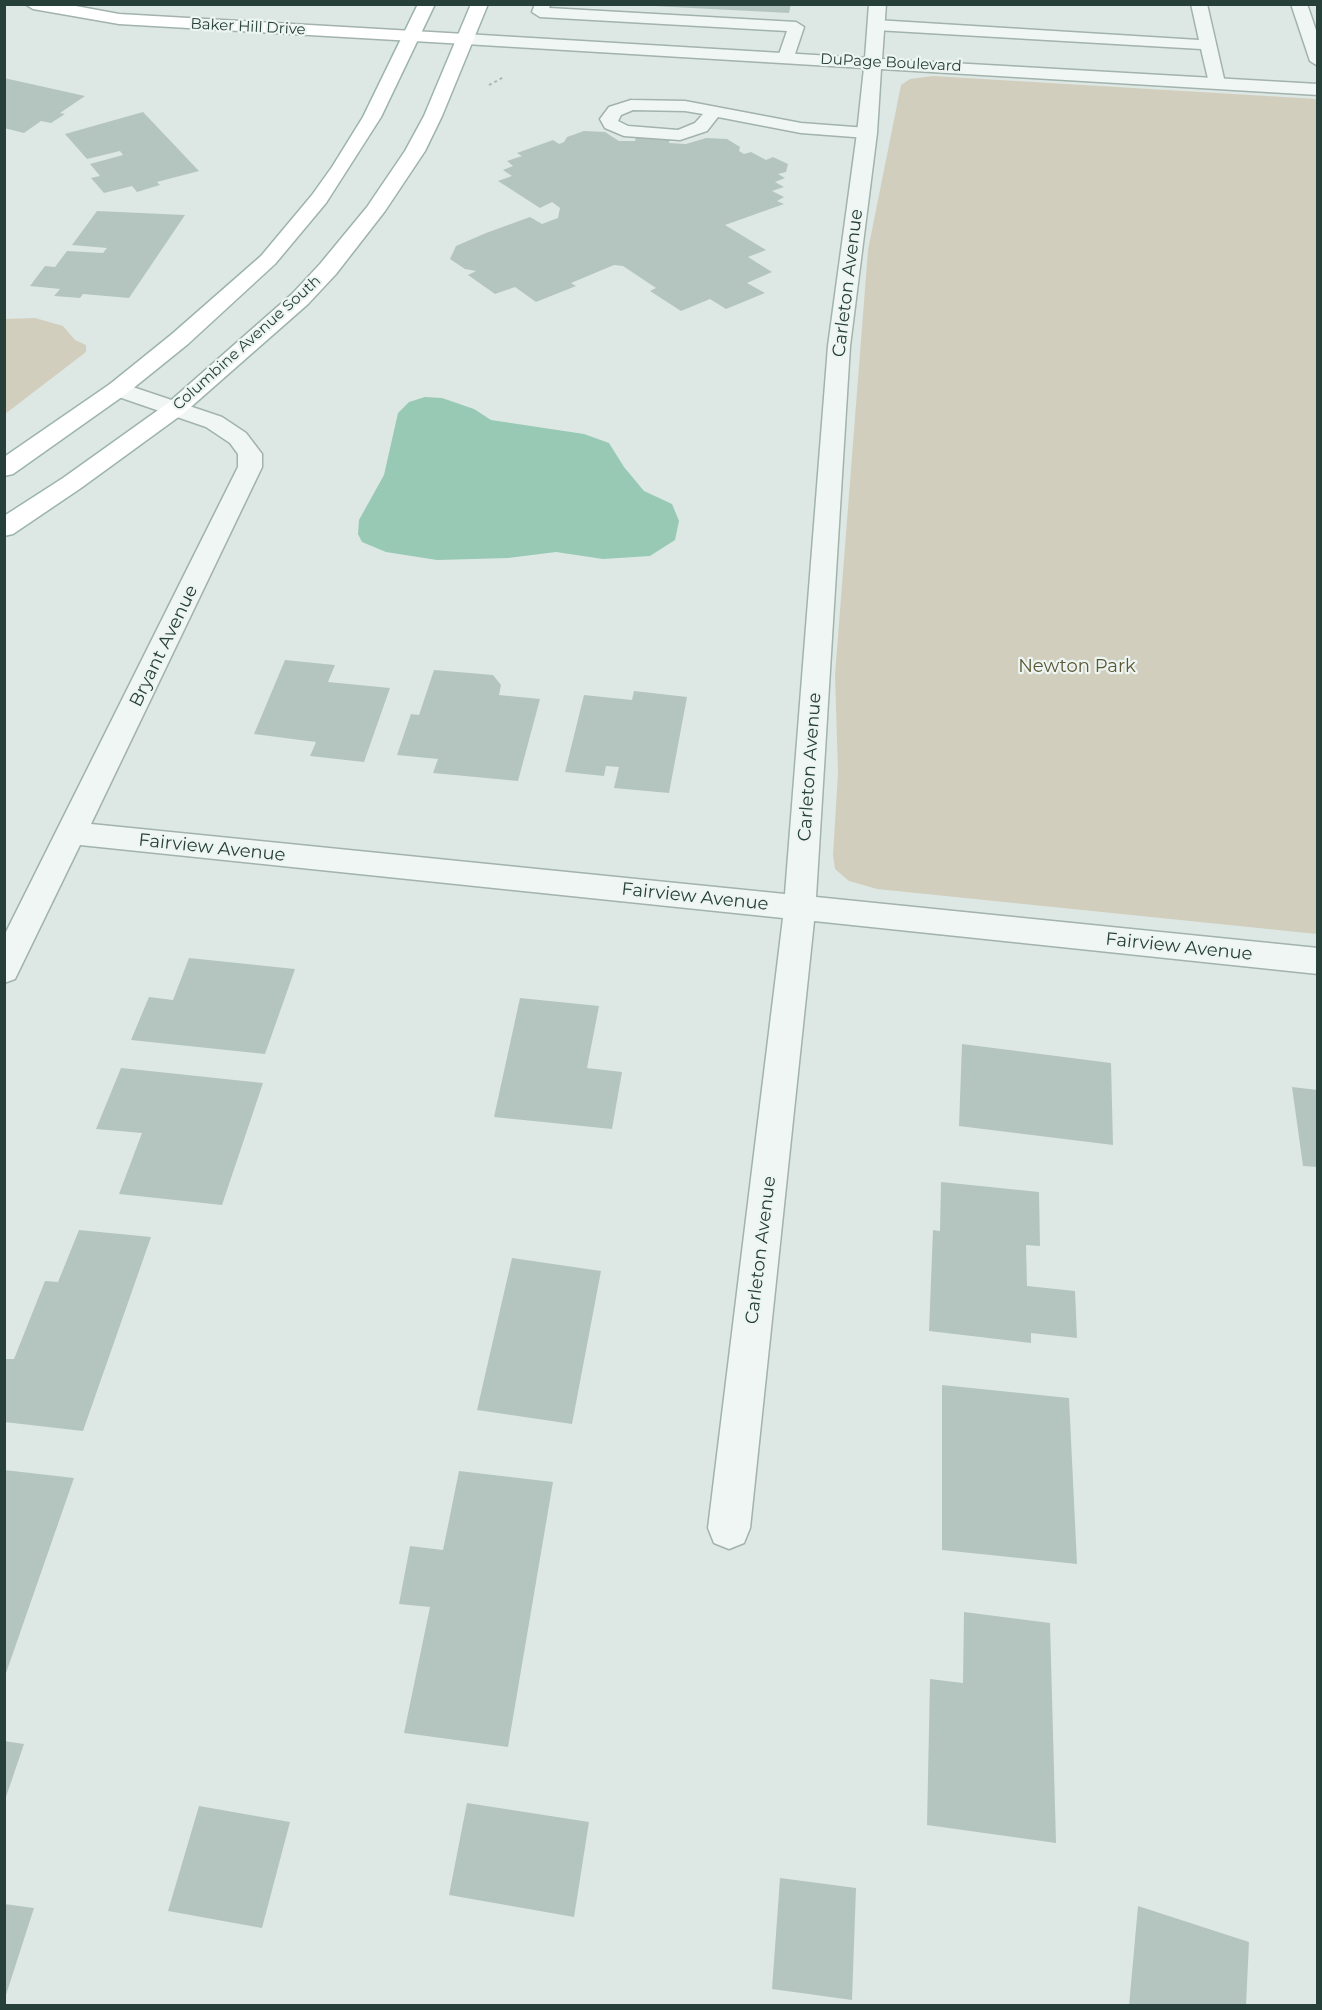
<!DOCTYPE html>
<style>
body{margin:0}
#map{position:relative;width:1322px;height:2010px;overflow:hidden;background:#dde8e4;font-family:Montserrat,sans-serif}
canvas{display:block}
.frame{position:absolute;inset:0;border:6px solid #263f38;pointer-events:none}
</style>
<div id="map">
<canvas width="1322" height="2010"></canvas>
<div class="frame"></div>
</div>
<script>
const g = document.querySelector('canvas').getContext('2d');
g.lineJoin = 'round';
function fill(path, color) {
  g.fillStyle = color;
  g.fill(path, 'evenodd');
}
function poly(rows) {
  const path = new Path2D();
  for (const r of rows) {
    path.moveTo(r[0], r[1]);
    for (let i = 2; i < r.length; i += 2) path.lineTo(r[i], r[i + 1]);
  }
  return path;
}
function strokePath(path, color, width, dash) {
  g.strokeStyle = color;
  g.lineWidth = width;
  g.lineCap = dash ? 'butt' : 'round';
  g.setLineDash(dash || []);
  g.stroke(path);
}
function label(font, color, halo, rows, align = 'center') {
  g.font = font + ' Montserrat,sans-serif';
  g.lineWidth = 4.5;
  g.setLineDash([]);
  g.textBaseline = 'middle';
  g.strokeStyle = halo;
  g.fillStyle = color;
  for (const [text, x, y, turn = 0] of rows) {
    g.save();
    g.translate(x, y);
    g.rotate((+turn || 0) * Math.PI / 180);
    g.textAlign = isNaN(turn) ? turn : align;
    if (halo) g.strokeText(text, 0, 0);
    g.fillText(text, 0, 0);
    g.restore();
  }
}
const green = poly([
 [933,76,1317,99,1317,934,877,889,849,881,835,869,833,855,838,773,835,675,868,250,901,85,910,79],
 [35,318,63,326,75,340,86,345,86,352,5,414,5,319]
]);
const water = poly([
 [425,397,442,398,474,409,491,420,584,434,609,443,624,467,644,491,672,504,679,521,675,540,650,556,603,559,556,552,508,558,437,560,386,552,362,542,358,534,359,520,384,475,398,413,409,402]
]);
const building = poly([
 [653,4,791,4,789,13,653,6],
 [4,78,85,96,60,113,65,114,51,123,41,121,24,133,4,128],
 [143,112,199,171,157,182,160,185,137,192,132,186,104,193,91,178,100,176,90,164,123,155,120,151,87,159,65,134],
 [584,131,605,132,619,141,635,141,637,134,670,136,669,143,686,144,706,138,727,139,740,147,739,151,744,154,751,152,766,160,773,157,788,164,786,172,778,174,785,178,775,182,784,187,772,191,784,197,777,201,784,204,725,225,766,250,748,257,772,272,747,283,765,293,726,309,710,299,681,311,650,291,656,288,623,266,614,265,571,283,576,286,536,302,515,287,495,294,468,275,476,271,465,269,450,259,456,246,486,233,530,217,542,224,558,218,560,208,552,202,540,208,498,181,512,176,503,170,513,166,507,161,522,156,517,153,553,140,559,144,564,142,567,137],
 [97,211,185,215,129,298,83,294,80,298,54,296,60,289,30,286,45,266,55,267,67,251,103,253,107,248,72,245],
 [285,660,335,665,328,682,390,688,364,762,310,756,316,742,254,734],
 [434,670,493,675,501,685,499,695,540,699,518,781,433,773,438,759,397,755,411,714,419,715],
 [634,691,687,697,669,793,614,788,619,767,606,766,604,776,565,772,584,695,632,700],
 [189,958,295,969,265,1054,131,1040,149,997,173,1000],
 [520,998,599,1006,587,1068,622,1072,612,1129,494,1117],
 [962,1044,1111,1063,1113,1145,959,1126],
 [121,1068,263,1083,222,1205,119,1194,142,1133,96,1129],
 [1292,1087,1318,1090,1318,1167,1303,1166],
 [941,1182,1039,1192,1040,1246,1026,1245,1027,1286,1075,1291,1077,1338,1031,1333,1031,1343,929,1331,933,1230,940,1231],
 [79,1230,151,1237,83,1431,4,1422,4,1359,14,1359,45,1281,58,1282],
 [512,1258,601,1271,572,1424,477,1410],
 [942,1385,1069,1398,1077,1564,942,1550],
 [4,1470,74,1478,5,1676,4,1676],
 [459,1471,553,1482,508,1747,404,1733,430,1607,399,1604,410,1546,443,1550],
 [964,1612,1050,1623,1056,1843,927,1825,930,1679,963,1683],
 [4,1741,24,1744,5,1800,4,1800],
 [467,1803,589,1822,574,1917,449,1895],
 [199,1806,290,1822,262,1928,168,1911],
 [780,1878,856,1888,852,2000,772,1989],
 [4,1904,34,1908,5,1998,4,1998],
 [1138,1906,1249,1942,1246,2006,1129,2006]
]);
const path = poly([
 [489,85,504,77]
]);
const lane = poly([
 [535,4,551,4,549,8,796,22,804,27,794,57,786,62,778,57,787,31,540,17,532,12,535,4],
 [1191,4,1207,4,1225,83,1223,87,1211,87,1209,83,1201,49,876,30,868,25,876,20,1199,40,1191,4],
 [1291,4,1307,4,1318,36,1318,66,1310,61,1291,4],
 [631,100,685,101,801,123,867,128,873,129,876,133,873,137,867,138,801,133,718,117,707,131,680,140,624,136,605,128,600,119,609,107,631,100],
 [633,110,685,111,703,114,695,123,678,130,628,126,618,121,621,115,633,110]
]);
const street = poly([
 [869,4,886,4,882,59,1318,84,1318,95,881,69,877,133,850,346,816,897,1318,948,1318,974,814,921,750,1528,744,1543,729,1549,714,1543,708,1528,783,918,80,845,15,979,4,983,4,936,238,467,238,454,230,443,206,427,110,394,106,389,110,384,118,382,222,417,246,433,262,454,262,467,91,824,785,894,828,346,857,133,864,68,465,44,459,43,456,39,459,35,465,34,865,58,869,4]
]);
const secondary = poly([
 [25,4,65,4,119,14,465,34,471,35,474,39,471,43,465,44,119,24,33,9,25,4]
]);
const primary = poly([
 [418,4,435,4,381,117,326,203,275,264,188,344,126,394,13,474,4,476,4,457,110,384,172,334,261,256,312,195,332,167,363,117,418,4],
 [471,4,488,4,442,116,425,151,385,211,336,274,308,304,184,413,81,488,13,534,4,536,4,516,63,478,168,403,292,294,320,264,367,207,405,151,424,116,471,4]
]);
const farStreetnames = [
 ["Baker Hill Drive",248,27,3],
 ["DuPage Boulevard",891,63,3],
 ["Columbine Avenue South",247,343,-42]
];
const streetNames = [
 ["Carleton Avenue",848,283,-83],
 ["Bryant Avenue",164,646,-64],
 ["Carleton Avenue",810,767,-86],
 ["Fairview Avenue",212,848,6],
 ["Fairview Avenue",695,897,6],
 ["Fairview Avenue",1179,947,6],
 ["Carleton Avenue",761,1250,-83]
];
const parkNames = [
 ["Newton Park",1077,667]
];
fill(green, '#d2cebe');
fill(water, '#97c9b5');
fill(building, '#b4c5c0');
strokePath(lane, '#a2b2ad', 3);
strokePath(street, '#a2b2ad', 3);
strokePath(secondary, '#a2b2ad', 3);
strokePath(primary, '#9cb4ac', 3);
strokePath(path, '#abb8b4', 2, [3, 3]);
fill(lane, '#f0f6f4');
fill(street, '#f0f6f4');
fill(secondary, '#fff');
fill(primary, '#fff');
label('15px', '#263f38', '#edf5f2', farStreetnames);
label('18px', '#263f38', '#edf5f2', streetNames);
label('18px', '#5b5633', '#edf5f2', parkNames);
</script>
